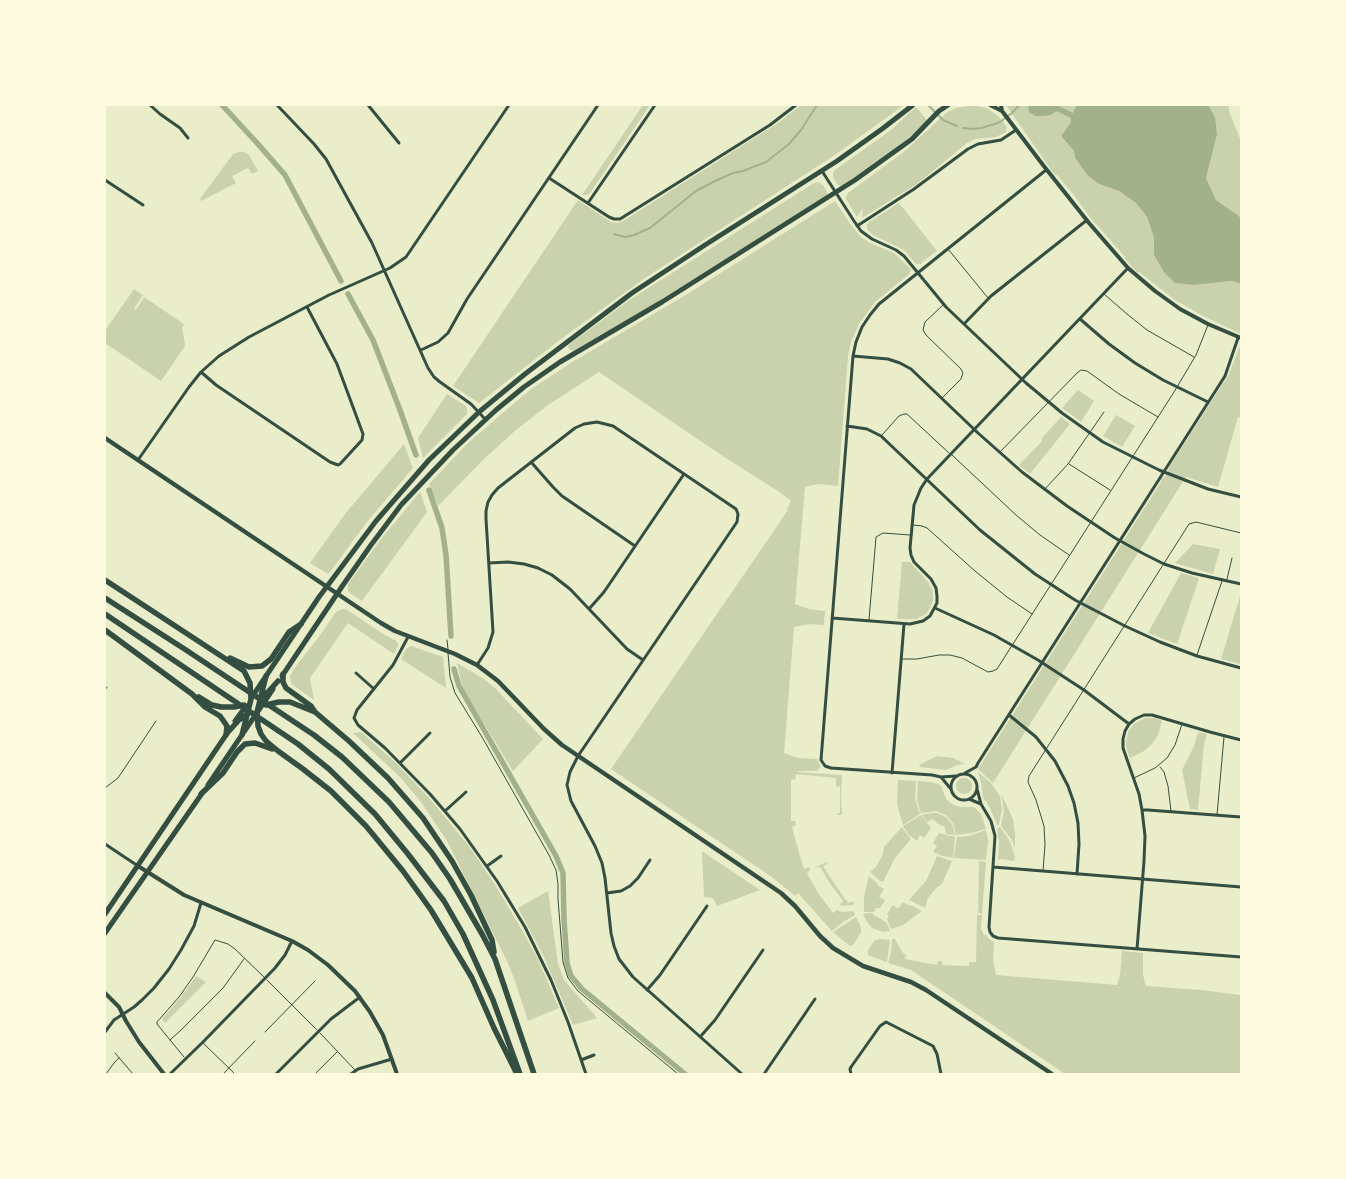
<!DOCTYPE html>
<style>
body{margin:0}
#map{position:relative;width:1346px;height:1179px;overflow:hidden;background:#e9edc9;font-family:Figtree,sans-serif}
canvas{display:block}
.frame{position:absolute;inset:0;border:106px solid #fefae0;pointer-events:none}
</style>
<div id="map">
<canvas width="1346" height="1179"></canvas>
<div class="frame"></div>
</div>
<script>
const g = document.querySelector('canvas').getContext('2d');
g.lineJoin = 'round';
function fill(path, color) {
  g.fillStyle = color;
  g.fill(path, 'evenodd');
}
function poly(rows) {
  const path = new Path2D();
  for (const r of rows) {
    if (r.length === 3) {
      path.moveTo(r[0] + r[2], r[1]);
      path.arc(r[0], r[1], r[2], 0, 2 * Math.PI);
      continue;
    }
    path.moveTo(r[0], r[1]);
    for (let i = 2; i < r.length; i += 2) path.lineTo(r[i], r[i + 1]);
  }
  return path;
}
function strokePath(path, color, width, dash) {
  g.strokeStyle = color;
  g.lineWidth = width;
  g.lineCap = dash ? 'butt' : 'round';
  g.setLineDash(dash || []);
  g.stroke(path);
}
const green = poly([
 [643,105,650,105,590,193,587,195,582,195],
 [801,105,904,105,835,155,645,278,561,339,479,403,453,386,578,200,611,222,617,223,623,221,778,123],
 [975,105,988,109,998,116,1007,127,1006,132,996,137,975,139,967,143,917,184,862,218,863,208,857,217,846,199,846,196,848,193,905,151,946,113,956,108],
 [1006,105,1077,105,1071,122,1061,136,1074,151,1075,158,1088,176,1099,184,1119,191,1136,203,1147,217,1154,238,1154,256,1194,285,1232,281,1241,284,1241,334,1203,316,1175,300,1139,272,1137,272,1125,259,1125,257,1097,225,1095,224,1073,194,1057,175,1055,175,1052,171],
 [1207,105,1228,105,1230,114,1241,141,1241,219,1239,216,1216,200,1206,178,1209,166,1209,107],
 [916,107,927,120,917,131,896,147,846,183,841,186,838,185,833,178,833,173,835,170,891,130],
 [239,152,244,152,249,155,258,171,252,174,248,168,232,176,236,183,201,201,200,199,233,154],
 [818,182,823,185,827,192,827,195,652,305,573,351,569,349,568,346,570,344,628,301,814,183],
 [835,201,851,225,861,237,870,243,894,253,911,269,910,273,908,275,875,302,859,324,851,342,848,356,838,486,819,484,805,487,795,604,809,609,825,611,824,625,809,624,794,627,784,753,798,758,817,759,821,767,817,771,798,771,797,772,842,775,841,797,842,815,836,815,840,813,840,787,836,786,836,778,796,774,795,780,791,779,791,821,795,821,796,825,792,827,799,853,804,869,809,867,810,870,807,873,818,893,833,913,837,910,842,912,853,911,855,914,855,915,843,922,832,931,798,893,795,896,772,877,611,769,788,510,787,509,791,501,778,491,724,457,599,372,548,405,516,430,485,458,438,506,429,484,467,444,491,423,531,389,574,361,684,296],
 [899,203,937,251,922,262,922,264,916,264,904,250,873,235,867,229,867,225,869,222],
 [134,289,143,295,134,309,136,310,144,297,184,324,182,328,185,344,185,346,161,381,105,343,105,331],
 [1241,343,1241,418,1238,417,1218,487,1186,477,993,783,978,769,1161,482,1161,479,1165,477,1171,464,1172,463,1229,374],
 [1078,390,1094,401,1081,422,1062,408],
 [447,394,466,406,467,410,467,414,423,458,418,438],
 [1116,415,1135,426,1122,447,1103,436],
 [1061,417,1070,424,1030,474,1019,465,1042,441,1042,438],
 [404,444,413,468,367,522,330,572,328,574,310,563,345,514],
 [420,492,427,512,362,601,350,593,348,591,348,584,381,539],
 [1193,544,1220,549,1213,574,1175,563],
 [902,562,910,562,928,582,933,591,933,601,930,608,926,614,916,619,897,619],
 [1181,573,1199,578,1177,644,1148,633],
 [1241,593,1241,664,1221,659],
 [343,609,346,609,383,634,395,640,398,643,398,646,394,654,348,623,310,678,314,700,294,686,291,683,290,676,293,670,318,638,336,612],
 [411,646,443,657,446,688,401,659,406,649],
 [457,663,484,679,496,689,543,739,513,771,463,689],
 [1145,718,1156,718,1162,721,1158,735,1152,744,1144,751,1130,758,1127,750,1126,744,1128,732,1134,724],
 [361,732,396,763,430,799,469,846,494,883,523,932,537,957,559,1008,528,1021,515,981,508,963,447,841,421,802,400,777,353,733],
 [1198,732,1207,734,1204,744,1198,810,1190,809,1182,770,1194,746],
 [937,756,953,758,965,764,957,765,946,770,920,767,919,765],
 [978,772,991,783,1000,796,1002,809,999,825,997,825,990,808,983,797,981,782],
 [964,786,8],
 [898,780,916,781,915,798,920,814,903,825,897,804],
 [918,781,930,782,938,784,941,786,946,799,952,804,960,807,973,807,975,808,981,814,986,829,971,833,956,835,953,823,946,815,936,811,921,813,917,800],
 [1001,794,1008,808,1013,820,1015,834,1015,849,1012,840,1001,826,1004,811],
 [931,813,937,813,946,817,952,824,955,835,946,834,945,827,938,824,933,819,927,822,922,815],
 [921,815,931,828,924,838,920,835,917,841,909,835,903,826],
 [902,827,911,839,895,858,883,882,880,881,870,872,876,867,883,854,884,847],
 [1000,827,1010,841,1015,857,1014,861,1001,859,998,860,999,841,997,829],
 [986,830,988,841,986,860,954,858,957,837,969,836],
 [939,833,955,837,953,858,943,856,933,852,937,846,933,843],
 [702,851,760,890,717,906,714,900,712,898,704,897],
 [937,856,952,861,942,884,936,888,928,898,925,908,909,900,926,881],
 [979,861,986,862,982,914,978,913],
 [827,862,827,864,823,866,828,874,845,899,849,903,853,901,854,903,853,905,841,906,840,904,843,901,829,882,820,867,817,868,816,867],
 [869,876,878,884,877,885,884,889,879,897,885,900,880,908,876,908,874,912,864,912,864,896],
 [548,891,558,964,564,980,597,1018,573,1025,544,957,518,908],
 [903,902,910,906,911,905,922,911,903,925,891,929,887,919,889,916,887,914,893,905,898,909],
 [868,913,873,913,873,915,881,919,885,922,886,921,890,931,883,932,872,928,867,922,863,914],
 [977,915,982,915,981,929,984,936,985,934,989,939,994,942,993,960,996,975,1117,985,1120,975,1122,951,1143,953,1143,975,1146,986,1201,990,1241,995,1241,1074,1065,1074,911,970,888,963,891,952,892,939,895,939,902,952,906,955,905,959,937,965,938,961,942,961,942,965,969,966,969,962,976,962],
 [856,917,861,927,861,932,854,944,850,946,833,932],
 [879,939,890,940,887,962,868,955,868,950,874,941],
 [196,976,206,982,165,1023,162,1019,181,997]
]);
const water = poly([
 [1028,105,1058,105,1059,106,1073,113,1077,105,1207,105,1209,106,1215,118,1217,134,1206,178,1216,200,1239,216,1241,219,1241,284,1232,281,1194,285,1175,283,1164,272,1154,255,1154,238,1147,217,1136,203,1119,191,1099,184,1088,176,1075,158,1074,151,1061,136,1071,122,1071,118,1056,111,1051,115,1044,116,1035,116,1029,112]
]);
const stream = poly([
 [928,105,943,120,957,126],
 [963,128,973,129,981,128,995,124,1000,122,1012,113,1019,105],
 [614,234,625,237,634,235,650,228,696,191,713,182,733,173,743,171,766,162,789,144,801,130,817,105]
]);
const canal = poly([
 [222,105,258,144,285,175,341,281],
 [348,294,373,340,400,410,416,455],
 [429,490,442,528,446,555,451,636],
 [454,669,459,686,556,856,563,873,564,919,567,963,571,976,582,989,685,1074]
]);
const service = poly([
 [948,249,988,298],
 [1104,294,1127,314,1147,330,1194,357],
 [942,398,961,379,963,373,961,369,926,335,923,330,925,322,943,305],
 [882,435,899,416,904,414,907,414,949,453],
 [1000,452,1077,373,1081,370,1087,371,1119,394,1158,417],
 [952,455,1016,515,1040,535,1069,555],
 [1069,464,1110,490],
 [1045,489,1068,464,1104,412],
 [913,525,922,526,927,528,975,571,1007,597,1032,614],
 [1227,579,1232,558],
 [869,620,876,537,883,533,910,535],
 [447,640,448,649],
 [448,653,450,677,455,693,482,737,549,855,556,870,558,884,558,899,563,962,568,978,578,991,678,1074],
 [1197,655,1222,581],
 [902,659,917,659,939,655,950,655,962,658,988,672,993,671,997,669,1174,392,1196,355,1208,325],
 [105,690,107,687],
 [1160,767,1164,772,1168,786,1171,811],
 [1134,778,1155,768,1167,758,1175,745,1182,724],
 [105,788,118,778,156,721],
 [1217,815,1224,737],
 [1043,871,1045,845,1044,826,1036,800,1028,782,1029,776,1189,524,1196,522,1241,533],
 [267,980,317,1030],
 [265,1032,315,981],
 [320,1033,355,1070],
 [170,1040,180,1031,223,988,244,959],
 [203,1043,235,1074],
 [115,1053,133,1074],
 [184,1057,157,1024,157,1022,179,997,193,977,215,940,228,944,235,949,264,977],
 [106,1074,114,1063,119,1058],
 [223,1074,255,1041],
 [315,1074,337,1052]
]);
const minor = poly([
 [150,105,160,114,180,128,188,138],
 [277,105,314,144,326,159,372,243,428,368,434,377,440,382,471,404,485,419],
 [368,105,399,143],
 [822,171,854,221,861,231,872,239,896,250,904,256,946,307,1026,383,1062,413,1103,442,1159,470,1208,489,1241,497],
 [549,178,609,217,614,219,620,219,770,125,796,105],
 [105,180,143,205],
 [588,203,655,105],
 [857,226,914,189,968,149,978,144,1001,140,1016,130],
 [1080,319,1109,344,1135,363,1163,380,1208,402],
 [964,324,991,296,1087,220],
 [421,350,438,342,448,333,467,299,598,105],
 [853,356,888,359,900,363,911,369,978,433,1022,472,1067,506,1115,538,1144,554,1164,564,1192,573,1241,584],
 [201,372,216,385,330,462,338,465,340,464,362,440,363,434,337,364,307,307],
 [847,426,867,429,881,436,980,530,1035,574,1075,600,1125,626,1160,642,1197,656,1241,668],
 [138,460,189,387,201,372,219,356,249,337,329,295,390,268,406,257,509,105],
 [531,462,553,487,562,496,635,546],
 [489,563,508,562,524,564,538,568,552,575,570,589,627,649,643,660],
 [935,608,994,635,1038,660,1084,690,1129,724],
 [589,609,604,592,684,474],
 [832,618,910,624,923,621,930,616,937,603,937,596,936,588,931,579,914,562,911,555,910,548,914,505,921,488,927,479,1128,268],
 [408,637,393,665,357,710,354,718,358,725,385,748,430,794,460,829,497,881,525,927,551,980,568,1022,586,1074],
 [477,665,488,648,493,632,486,519,486,511,488,502,492,495,498,488,575,428,584,424,597,422,613,426,736,509,738,514,737,522,578,756,570,772,567,785,571,801,595,846,602,863,605,878,611,933,614,946,619,959,633,977,742,1074],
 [356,673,374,689],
 [1009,715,1036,737,1055,761,1068,786,1074,803,1078,823,1079,844,1077,874],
 [400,763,430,733],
 [892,773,904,624],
 [965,773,976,767,978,763,1225,376,1238,338],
 [964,787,13],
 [956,776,941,777,932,775,831,768,825,766,821,760,853,356,856,342,862,327,870,315,879,304,1046,170],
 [941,777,950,788],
 [977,789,981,804,991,821,995,836,989,927,990,932,993,936,998,938,1241,957],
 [969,799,981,804],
 [1142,810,1148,810,1241,817],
 [445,811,466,792],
 [105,844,138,866],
 [487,866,501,856],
 [993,867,1241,887],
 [607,893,621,891,630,886,638,878,650,860],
 [1137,949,1144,861,1145,836,1142,810,1139,794,1123,748,1123,739,1125,731,1129,724,1135,719,1144,715,1152,715,1210,732,1241,740],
 [647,990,660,975,707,906],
 [105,1032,114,1020,134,1007,142,1000,154,988,169,969,181,950,194,926,201,903],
 [700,1037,715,1020,763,950],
 [581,1060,594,1055],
 [170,1074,203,1042,275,968,285,955,292,941],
 [276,1074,331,1019,360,997],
 [351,1074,358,1069,392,1059],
 [764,1074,815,999],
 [851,1074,850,1069,851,1067,880,1026,886,1022,933,1046,937,1054,941,1074]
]);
const tertiary = poly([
 [990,105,1002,111],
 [1001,105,1002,111,1043,165,1089,223,1128,268,1155,291,1180,309,1208,324,1241,338],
 [138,866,184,895,292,941,308,950,328,965,355,991,370,1012,383,1035,397,1074],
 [105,993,119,1007,126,1021,139,1042,164,1074]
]);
const secondary = poly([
 [105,438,381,623,395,631,455,654,477,665,498,681,544,729,562,745,781,893,795,906,820,936,833,948,863,966,911,982,926,990,1052,1074]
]);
const primary = poly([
 [282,676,343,585,371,545,401,505,453,450,496,410,524,387,560,362,662,302,855,180,912,139,939,111,948,105],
 [252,697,319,597,376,521,429,460,479,412,525,374,632,293,705,245,837,161,882,129,913,105],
 [235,721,246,706],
 [208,785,273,689],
 [105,914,228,732],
 [105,933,203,792]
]);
const motorway = poly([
 [105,580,244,671,250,683,251,699,242,735],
 [105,598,186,650,314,735,342,757,389,802,432,853,450,879,482,934,495,959,534,1074],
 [105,614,298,744,329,769,375,814,408,854,444,901,463,934,493,1000,520,1074],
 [105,630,192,694,205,707,220,716,227,726,226,735],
 [230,658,249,667,262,666,271,659,289,632,301,624],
 [283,674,283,682,286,688,311,706,315,712,349,741,388,778,423,818,452,861,471,895,492,940,494,952],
 [266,676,257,712,258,726,261,734,266,741,278,751,303,769,331,791,366,826,403,871,431,910,472,978,494,1028,517,1074],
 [199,697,212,705,221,707,234,707,244,705],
 [259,698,268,692,278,681],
 [266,705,279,702,290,702,315,712],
 [228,732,239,720,249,713],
 [201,794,223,773,237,752,245,744,255,743,272,749]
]);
fill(green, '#cad2ad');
fill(water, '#a3b18a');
strokePath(stream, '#a3b18a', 2);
strokePath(canal, '#a3b18a', 5.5);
strokePath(service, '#344e41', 1);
strokePath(minor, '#344e41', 3);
strokePath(tertiary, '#344e41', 4);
strokePath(secondary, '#344e41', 4.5);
strokePath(primary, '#344e41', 5);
strokePath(motorway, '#344e41', 5.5);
</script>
